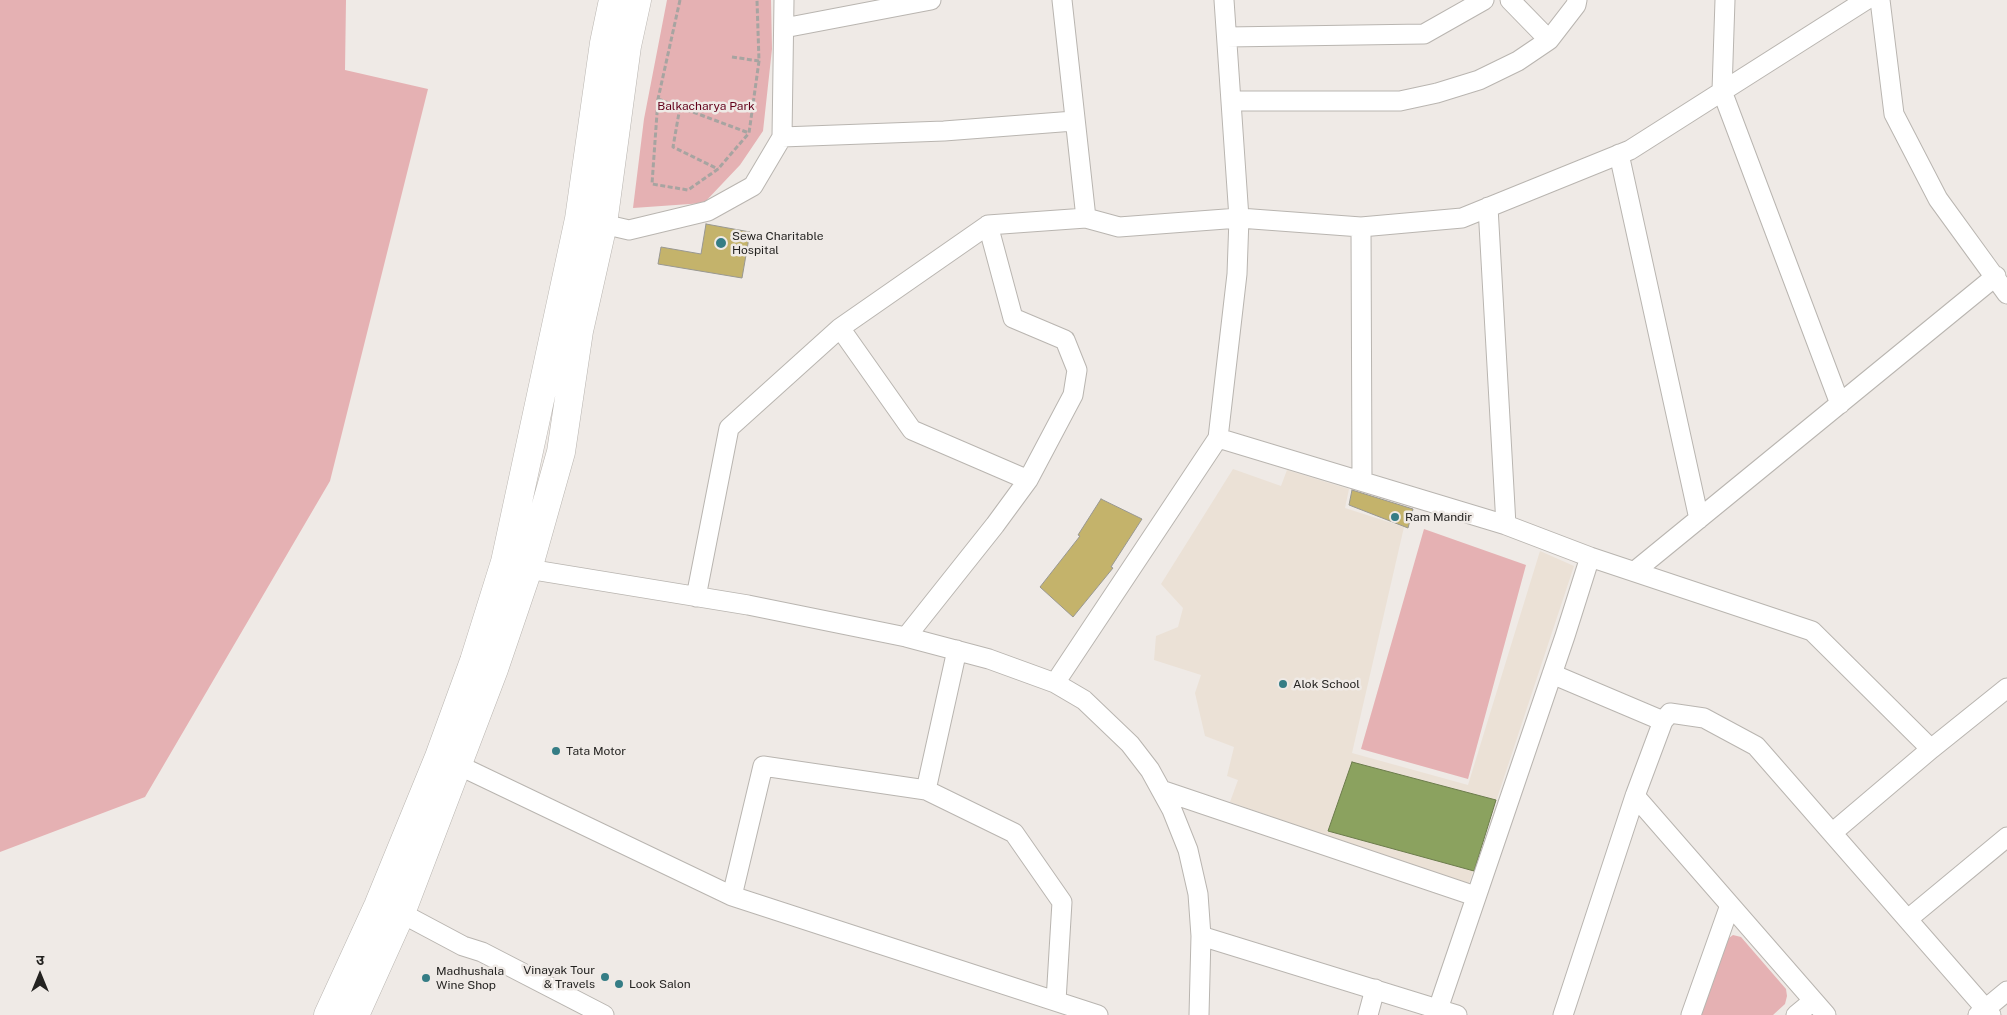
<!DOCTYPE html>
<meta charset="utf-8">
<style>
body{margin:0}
#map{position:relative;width:2007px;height:1015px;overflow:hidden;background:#efeae6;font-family:"Public Sans","Noto Sans Devanagari",sans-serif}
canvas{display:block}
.north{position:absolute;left:15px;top:950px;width:50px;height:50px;-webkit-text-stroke:4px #efeae6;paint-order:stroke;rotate:0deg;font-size:14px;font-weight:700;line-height:20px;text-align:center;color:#242321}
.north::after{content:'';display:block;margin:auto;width:18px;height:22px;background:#242321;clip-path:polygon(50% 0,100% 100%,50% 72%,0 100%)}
</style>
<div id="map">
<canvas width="2007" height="1015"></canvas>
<div class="north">उ</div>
</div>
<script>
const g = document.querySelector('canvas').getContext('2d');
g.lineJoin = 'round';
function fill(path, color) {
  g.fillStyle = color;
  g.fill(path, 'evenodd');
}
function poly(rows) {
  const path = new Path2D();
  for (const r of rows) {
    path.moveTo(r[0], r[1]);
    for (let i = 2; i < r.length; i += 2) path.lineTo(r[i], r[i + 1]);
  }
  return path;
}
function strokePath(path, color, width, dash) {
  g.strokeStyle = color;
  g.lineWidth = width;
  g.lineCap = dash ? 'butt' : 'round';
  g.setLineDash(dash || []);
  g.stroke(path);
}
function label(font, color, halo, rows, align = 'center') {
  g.font = font + ' "Public Sans",sans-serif';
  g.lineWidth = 5;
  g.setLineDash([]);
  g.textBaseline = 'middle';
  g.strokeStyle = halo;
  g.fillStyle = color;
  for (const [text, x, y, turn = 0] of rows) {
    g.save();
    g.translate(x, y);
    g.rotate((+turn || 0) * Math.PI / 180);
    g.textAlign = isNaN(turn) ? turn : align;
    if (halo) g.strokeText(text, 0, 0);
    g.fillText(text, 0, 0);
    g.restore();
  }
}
const built = poly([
 [1233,469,1281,486,1287,470,1349,489,1345,508,1404,527,1352,753,1468,785,1540,551,1574,566,1468,886,1230,802,1238,780,1227,776,1234,747,1205,736,1195,693,1201,675,1154,660,1156,636,1178,627,1183,608,1161,584]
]);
const green = poly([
 [0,0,346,0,345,70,428,89,330,481,145,797,0,852],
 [667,0,771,0,772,49,763,131,740,165,704,203,633,208,644,119],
 [1424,529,1526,565,1468,779,1361,749],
 [1733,935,1741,937,1786,989,1787,996,1785,1004,1773,1015,1701,1015,1726,940]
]);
const water = poly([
 [1352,762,1496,800,1474,871,1328,831,1352,762]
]);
const building = poly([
 [706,224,750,232,742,278,658,264,661,247,701,254,706,224],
 [1352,490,1413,509,1408,528,1349,505,1352,490],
 [1101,499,1142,519,1111,567,1113,568,1073,617,1040,587,1080,536,1078,535,1101,499]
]);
const path = poly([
 [680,0,658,99,652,184,688,190,718,169,749,133],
 [732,57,759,61],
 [658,99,749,133,759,61,757,0],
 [680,107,673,147,718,169]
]);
const minor = poly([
 [1062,0,1086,218,1119,227,1239,218,1361,227,1462,218,1630,150,1866,0],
 [1510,0,1549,40],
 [1725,0,1722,91,1840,404],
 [1880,0,1894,114,1938,199,2007,294],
 [784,28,931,0],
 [1227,37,1424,34,1484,0],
 [1232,101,1400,101,1437,93,1479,80,1518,61,1549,40,1576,5,1577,0],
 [782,137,944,131,1074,121],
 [1619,154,1699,519],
 [603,224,629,230,708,211,753,186,782,137,784,0],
 [1361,227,1362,481],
 [840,328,912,430,1028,480],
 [1218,438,1506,525,1488,207],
 [1506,525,1590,557],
 [528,569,748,605,906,637,989,659,1055,683],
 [1635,571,1996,276],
 [696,597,729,428,840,328,988,225,1086,218],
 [906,637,995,525,1028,480,1073,395,1077,370,1065,340,1013,318,988,225],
 [1552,674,1663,721],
 [458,765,732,896,1098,1015],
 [926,790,1014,833,1062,902,1056,1001],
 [1161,790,1475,896],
 [1635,796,1826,1015],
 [1832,833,1931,749],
 [732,896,763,766,926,790,957,650],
 [401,913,463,946,482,952,604,1015],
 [1908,919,2007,837],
 [1201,936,1457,1015],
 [1438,1009,1565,636,1590,557,1812,631,1931,749,2007,688],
 [1199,1015,1201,936,1198,894,1188,850,1172,810,1150,770,1130,744,1084,700,1055,683,1218,438,1237,274,1239,218,1224,0],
 [1368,1015,1375,989],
 [1563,1015,1635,796,1663,721,1670,713,1704,718,1756,746,1991,1015],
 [1691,1015,1730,905],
 [1796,1015,1813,1001],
 [1978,1015,2007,991]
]);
const primary = poly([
 [328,1015,378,906,439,757,474,661,505,562,579,219,604,43,613,0],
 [355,1015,401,913,494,669,528,569,561,452,579,331,603,224,627,46,637,0]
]);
const markers = [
 [721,243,6,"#357d85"],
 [1395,517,5,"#357d85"],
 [1283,684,5,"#357d85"],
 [556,751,5,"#357d85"],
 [605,977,5,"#357d85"],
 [426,978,5,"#357d85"],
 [619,984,5,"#357d85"]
];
const parkNames = [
 ["Balkacharya Park",706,106]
];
const poiNames = [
 ["Sewa Charitable",732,236],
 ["Hospital",732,250],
 ["Ram Mandir",1405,517],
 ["Alok School",1293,684],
 ["Tata Motor",566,751],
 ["Vinayak Tour",595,970,"right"],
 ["& Travels",595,984,"right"],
 ["Madhushala",436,971],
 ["Wine Shop",436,985],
 ["Look Salon",629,984]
];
fill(built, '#ebe1d6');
fill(green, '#e5b1b3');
fill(water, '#8ba25f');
strokePath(water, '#6c7c4c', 1);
fill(building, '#c4b36b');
strokePath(building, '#989791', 1);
strokePath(minor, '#b9b5b0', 21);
strokePath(primary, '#b9b5b0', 29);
strokePath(path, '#a7a4a1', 3, [5, 2.5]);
strokePath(minor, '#fff', 19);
strokePath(primary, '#fff', 28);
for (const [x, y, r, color] of markers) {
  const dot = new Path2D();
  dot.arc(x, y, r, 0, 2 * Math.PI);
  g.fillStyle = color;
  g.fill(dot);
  strokePath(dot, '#efeae6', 2);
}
label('12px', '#62011b', '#efeae6', parkNames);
label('12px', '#242321', '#efeae6', poiNames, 'left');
</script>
